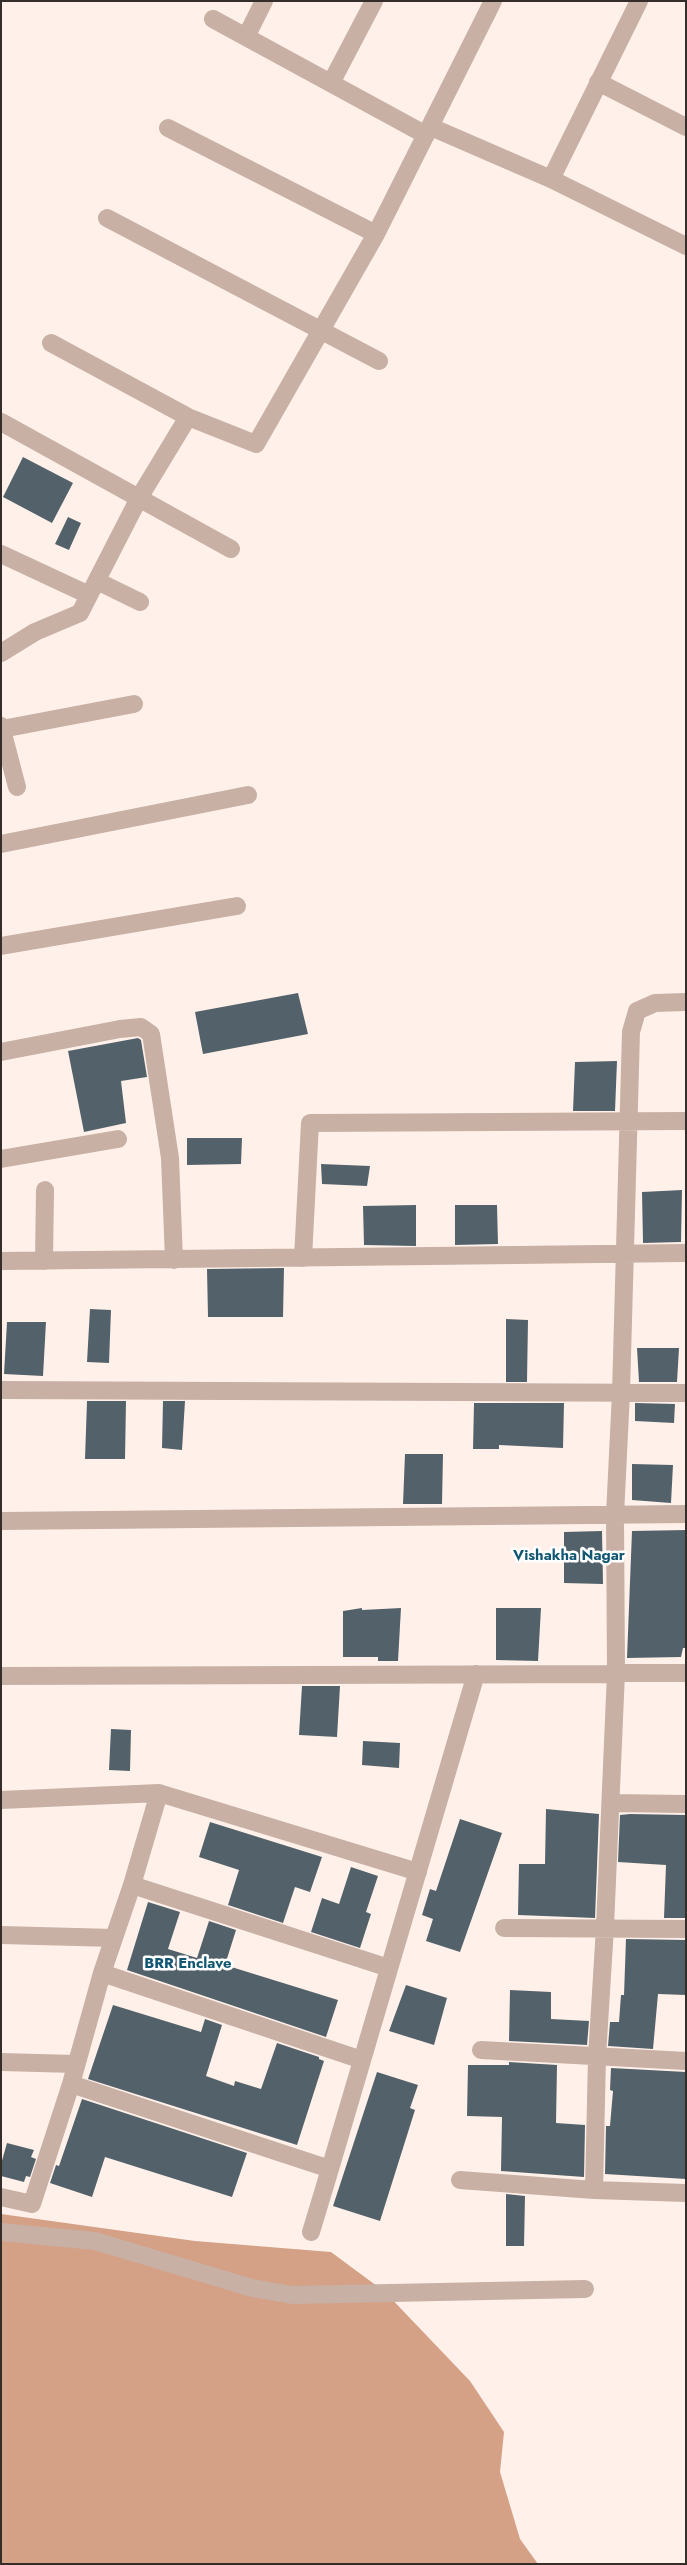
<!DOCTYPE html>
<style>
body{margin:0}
#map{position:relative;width:687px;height:2565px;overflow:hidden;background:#fff1ea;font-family:Jost,sans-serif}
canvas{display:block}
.frame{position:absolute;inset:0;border:2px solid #342d2a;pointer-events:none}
</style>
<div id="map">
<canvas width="687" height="2565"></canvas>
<div class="frame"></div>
</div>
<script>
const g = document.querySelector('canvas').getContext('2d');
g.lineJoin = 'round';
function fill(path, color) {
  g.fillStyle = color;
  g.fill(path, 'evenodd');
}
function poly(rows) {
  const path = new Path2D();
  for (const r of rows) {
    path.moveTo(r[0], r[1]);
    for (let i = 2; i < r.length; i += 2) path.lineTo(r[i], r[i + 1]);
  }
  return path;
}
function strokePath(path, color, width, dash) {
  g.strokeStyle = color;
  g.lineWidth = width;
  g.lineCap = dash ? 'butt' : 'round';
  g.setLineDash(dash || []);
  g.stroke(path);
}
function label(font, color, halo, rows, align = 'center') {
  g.font = font + ' Jost,sans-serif';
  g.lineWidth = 5;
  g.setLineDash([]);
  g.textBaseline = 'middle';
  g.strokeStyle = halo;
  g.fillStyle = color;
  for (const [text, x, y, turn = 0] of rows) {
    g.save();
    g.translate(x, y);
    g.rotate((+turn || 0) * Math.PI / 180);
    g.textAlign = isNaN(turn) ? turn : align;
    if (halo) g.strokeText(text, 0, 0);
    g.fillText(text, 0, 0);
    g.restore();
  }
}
const water = poly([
 [1,2214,195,2241,331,2252,385,2292,470,2381,504,2432,500,2472,520,2539,538,2564,1,2564]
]);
const building = poly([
 [23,457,73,483,52,523,3,497],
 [68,517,81,523,69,550,55,544],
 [298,993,308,1034,203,1054,195,1012],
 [138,1038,141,1040,147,1077,121,1081,126,1123,84,1132,68,1051],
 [617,1061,615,1111,573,1111,575,1062],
 [187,1138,242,1138,241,1164,187,1165],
 [321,1164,370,1166,367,1186,322,1184],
 [682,1190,681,1242,643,1243,642,1192],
 [416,1205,416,1246,364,1245,363,1206],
 [455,1205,497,1205,498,1244,455,1245],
 [284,1268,283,1317,208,1317,207,1269],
 [90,1309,111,1310,109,1363,87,1362],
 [506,1319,528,1320,527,1382,506,1382],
 [7,1322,46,1322,43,1376,4,1374],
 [637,1348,679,1348,677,1382,639,1382],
 [87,1401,126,1401,125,1459,85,1459],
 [163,1401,185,1401,182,1450,162,1448],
 [474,1403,564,1403,563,1448,499,1445,499,1449,473,1449],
 [635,1403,675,1404,674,1423,635,1421],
 [405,1454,443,1454,442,1504,403,1504],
 [632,1464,673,1465,671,1503,632,1500],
 [686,1530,686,1648,683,1648,681,1657,627,1658,632,1531],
 [602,1531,603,1584,564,1583,564,1532],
 [362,1608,362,1610,401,1608,398,1661,378,1661,378,1657,343,1657,343,1611],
 [496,1608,541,1608,538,1661,496,1660],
 [302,1686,340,1686,337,1737,299,1735],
 [111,1729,131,1730,130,1771,109,1770],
 [363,1741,400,1743,399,1768,362,1765],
 [546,1809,599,1814,595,1918,518,1915,519,1864,545,1864],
 [630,1814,686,1815,686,1918,664,1918,666,1865,618,1862,620,1815],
 [460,1819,502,1833,460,1952,426,1941,433,1919,422,1915,430,1889,436,1891],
 [210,1822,322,1857,310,1892,295,1887,283,1923,228,1905,239,1870,199,1857],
 [351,1867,378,1876,366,1912,371,1914,360,1948,311,1932,322,1898,339,1904],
 [148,1902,180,1912,168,1949,197,1958,209,1921,236,1930,225,1965,338,2000,326,2037,127,1970],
 [626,1939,686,1940,686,1995,658,1994,653,2049,608,2046,610,2022,619,2022,621,1995,624,1995],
 [406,1985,447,1998,434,2045,389,2031],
 [510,1990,551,1992,551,2019,589,2021,587,2045,509,2041],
 [113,2005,201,2032,205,2019,222,2025,206,2076,234,2086,235,2081,261,2089,277,2043,319,2057,319,2059,324,2061,297,2145,88,2079],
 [509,2062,557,2065,556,2123,585,2125,584,2177,501,2171,502,2117,467,2116,468,2065,509,2065],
 [611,2068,686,2072,686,2179,605,2174,606,2126,610,2126,613,2091,610,2090],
 [377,2072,418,2085,410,2108,415,2110,380,2221,333,2206],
 [82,2099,247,2153,232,2197,105,2157,92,2197,50,2183,56,2165,59,2166],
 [7,2143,34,2150,31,2157,36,2159,30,2177,26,2176,24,2182,1,2176,1,2164],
 [506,2194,525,2196,524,2246,506,2246]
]);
const minor = poly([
 [213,19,426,135],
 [246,37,264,1],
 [598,82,686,127],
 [331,83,374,1],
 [431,127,551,179,686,246],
 [168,128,376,234],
 [551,179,639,1],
 [107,218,379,361],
 [51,343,188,417],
 [1,422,231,549],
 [1,554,89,595],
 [97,581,140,602],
 [1,653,35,632,80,613,139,498,188,417,256,444,376,234,493,1],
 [1,726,17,787],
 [2,729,134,704],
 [1,844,248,795],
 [1,946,237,906],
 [1,1052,120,1029,141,1027,151,1034,170,1158,174,1260],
 [1,1159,118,1139],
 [303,1258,310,1123,686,1121],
 [1,1261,686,1253],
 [44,1261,45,1190],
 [1,1390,686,1393],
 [1,1521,686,1514],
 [616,1673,686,1673],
 [1,1676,615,1674],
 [1,1800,159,1793,418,1872],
 [612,1803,686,1804],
 [132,1885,389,1968],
 [504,1928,686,1929],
 [1,1935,114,1938],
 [102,1973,362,2060],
 [481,2050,686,2061],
 [1,2062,75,2064],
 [71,2084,330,2169,476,1674],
 [460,2180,594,2190,686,2193],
 [594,2190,597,2057,605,1927,616,1673,615,1515,621,1393,631,1032,637,1011,655,1003,686,1002],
 [1,2197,32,2204,71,2084,102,1973,132,1885,159,1793],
 [1,2232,95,2241,252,2288,293,2295,585,2289],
 [311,2232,330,2169]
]);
const neighbourhoodNames = [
 ["Vishakha Nagar",569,1556],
 ["BRR Enclave",188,1964]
];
fill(water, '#d4a187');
fill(building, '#53626a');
strokePath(minor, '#c8b0a5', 18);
label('bold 15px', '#115673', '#fff', neighbourhoodNames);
</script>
